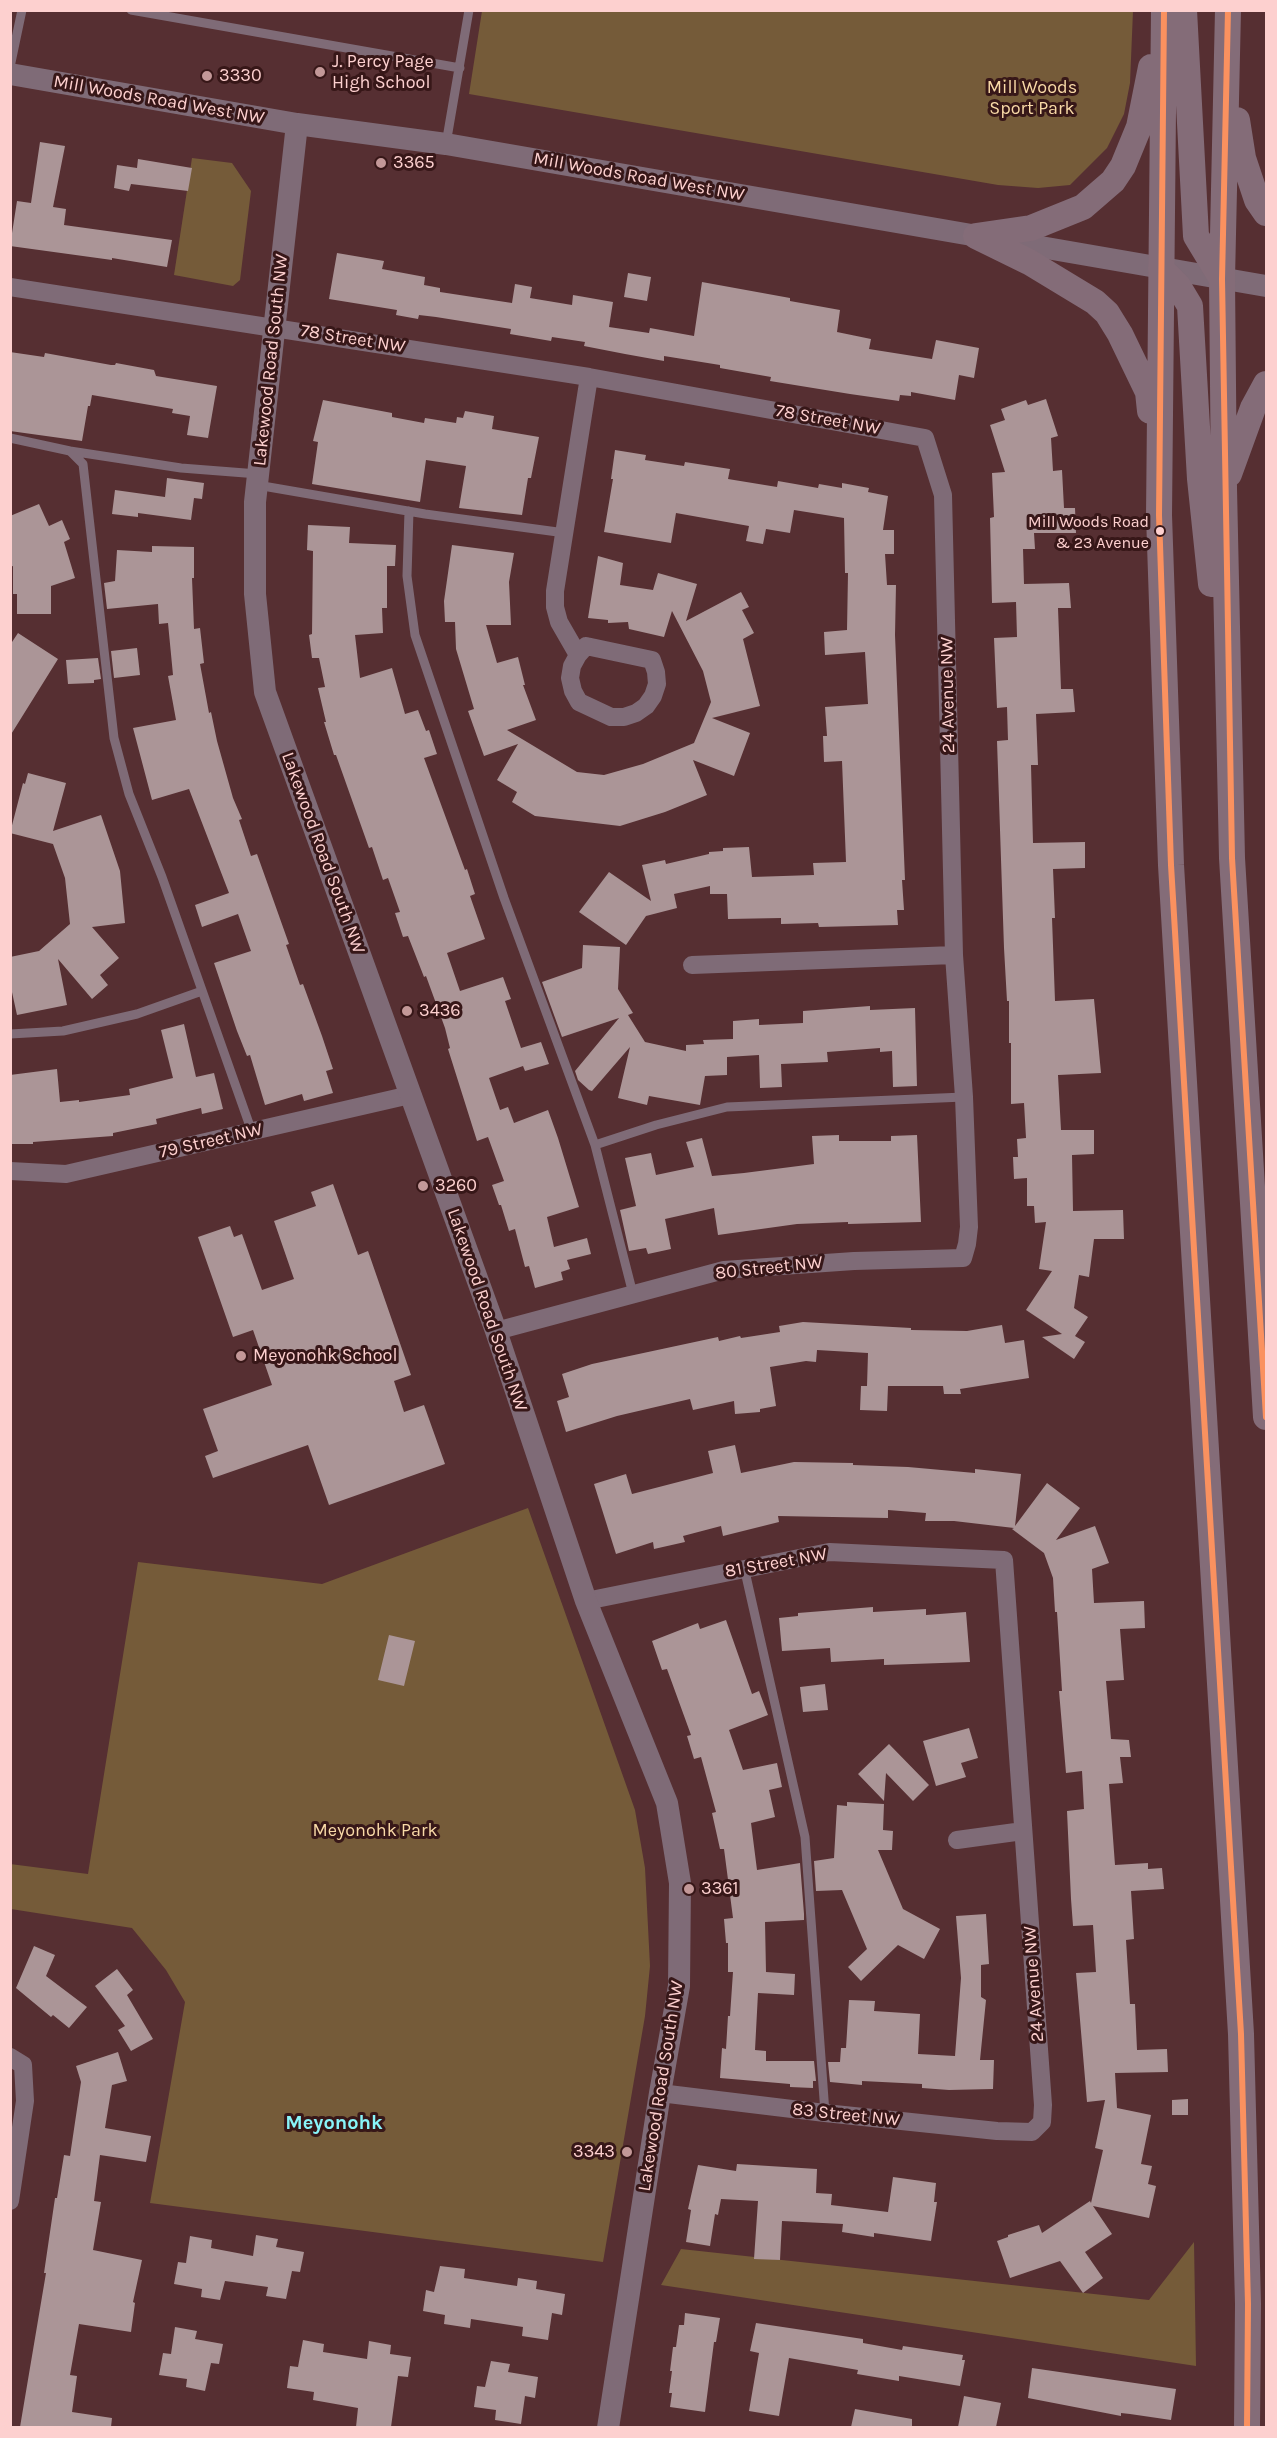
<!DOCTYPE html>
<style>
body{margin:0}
#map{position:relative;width:1277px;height:2438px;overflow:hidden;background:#562f32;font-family:Karla,sans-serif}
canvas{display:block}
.frame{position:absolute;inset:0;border:12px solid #fdd0cf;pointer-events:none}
</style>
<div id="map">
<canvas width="1277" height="2438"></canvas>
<div class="frame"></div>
</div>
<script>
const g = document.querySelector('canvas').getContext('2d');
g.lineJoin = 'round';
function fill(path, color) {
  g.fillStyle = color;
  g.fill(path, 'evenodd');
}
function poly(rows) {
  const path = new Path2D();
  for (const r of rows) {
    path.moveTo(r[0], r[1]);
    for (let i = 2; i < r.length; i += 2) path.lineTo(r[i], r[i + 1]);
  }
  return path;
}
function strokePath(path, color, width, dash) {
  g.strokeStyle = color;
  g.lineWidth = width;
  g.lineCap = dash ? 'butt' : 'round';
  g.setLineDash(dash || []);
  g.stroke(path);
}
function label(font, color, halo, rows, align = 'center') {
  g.font = font + ' Karla,sans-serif';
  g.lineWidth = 6;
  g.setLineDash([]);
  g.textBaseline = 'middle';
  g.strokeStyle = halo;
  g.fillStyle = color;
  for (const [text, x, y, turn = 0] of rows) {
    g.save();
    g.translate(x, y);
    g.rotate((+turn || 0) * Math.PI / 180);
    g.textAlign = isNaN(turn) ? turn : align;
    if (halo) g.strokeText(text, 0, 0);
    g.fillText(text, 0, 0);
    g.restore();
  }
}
const green = poly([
 [482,11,1133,11,1130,83,1124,114,1107,148,1070,185,1038,188,998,185,469,94],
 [192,158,232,163,251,191,240,280,233,286,174,275],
 [528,1508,635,1810,645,1868,650,1966,645,2016,603,2262,150,2203,185,2002,166,1970,132,1928,11,1909,10,1864,88,1874,138,1562,322,1584],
 [1194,2242,1196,2366,661,2285,681,2249,1149,2300]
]);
const building = poly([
 [40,142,65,146,53,207,66,209,64,225,172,240,167,267,112,258,112,260,10,246,17,201,31,203],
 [138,159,192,168,188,191,131,184,129,191,114,188,117,165,137,168],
 [337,253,384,261,382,269,425,277,424,285,440,288,440,292,512,303,515,284,532,287,530,298,572,305,573,295,613,302,609,327,649,333,650,328,694,336,702,282,790,298,790,301,840,310,837,332,871,339,869,349,932,359,936,340,979,348,974,378,959,375,955,400,911,392,911,396,900,395,899,401,850,394,770,381,771,377,720,368,720,365,664,356,664,361,625,354,584,346,585,342,552,337,551,341,510,334,511,329,436,317,419,315,418,319,396,315,397,310,329,299],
 [628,273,651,277,647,301,624,297],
 [10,352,44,357,45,353,111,365,115,365,116,363,154,370,156,376,217,386,208,438,187,435,190,416,172,413,173,409,92,395,90,406,88,406,82,441,10,431],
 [1046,399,1058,436,1051,438,1053,471,1062,470,1064,508,1075,508,1076,533,1034,533,1035,549,1023,549,1024,584,1069,583,1071,608,1058,608,1061,689,1073,689,1075,712,1036,714,1038,765,1031,765,1033,843,1085,842,1085,868,1053,869,1055,918,1052,918,1055,1001,1094,999,1101,1073,1058,1075,1061,1130,1094,1130,1094,1154,1072,1155,1073,1211,1123,1210,1124,1239,1094,1239,1089,1277,1079,1275,1074,1308,1088,1317,1075,1336,1085,1342,1074,1359,1042,1337,1062,1334,1026,1310,1052,1271,1039,1269,1046,1222,1035,1223,1034,1206,1027,1206,1027,1178,1014,1179,1013,1157,1018,1157,1017,1139,1026,1138,1024,1103,1011,1104,1011,1043,1009,1043,1009,1001,1007,1001,1004,948,997,741,1008,740,1007,707,997,708,994,638,1017,637,1016,602,992,603,990,518,994,517,992,473,1005,472,990,425,1005,420,1001,409,1026,400,1028,405],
 [323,400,392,413,392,417,424,423,425,418,456,423,457,417,463,418,465,411,494,416,492,429,539,437,531,478,528,478,522,515,459,508,466,466,426,460,420,502,312,484,318,442,313,441],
 [615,450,646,455,645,460,684,466,685,462,730,469,728,479,777,487,778,481,818,488,819,484,842,488,842,483,869,488,868,492,888,496,883,530,894,530,894,554,885,554,887,585,896,585,895,635,905,880,902,880,904,910,897,910,898,925,819,927,818,923,781,924,781,918,728,919,727,894,710,894,710,886,674,894,677,908,646,916,626,945,579,912,609,872,651,901,642,865,665,860,666,864,709,854,709,852,723,851,723,848,749,847,752,877,814,875,813,863,846,862,842,761,824,762,823,736,827,736,825,707,868,704,865,652,825,655,824,632,847,630,848,573,845,573,844,518,794,510,790,533,766,529,763,544,746,541,749,526,676,513,671,543,604,532,613,479,611,479],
 [167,478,204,483,202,499,194,498,191,520,138,513,138,517,112,514,115,490,165,497],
 [39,504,49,526,62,520,70,539,64,542,75,578,51,586,51,614,17,614,17,594,13,594,13,566,10,567,10,516],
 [308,525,350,527,349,543,396,545,395,566,387,566,387,608,382,608,383,633,355,635,360,678,392,668,405,714,418,710,426,731,429,730,437,754,424,758,465,870,467,869,475,894,470,896,485,939,447,953,460,991,503,977,511,999,505,1001,521,1048,541,1042,549,1064,525,1071,523,1066,489,1078,500,1110,508,1107,514,1123,548,1110,558,1138,579,1207,547,1217,554,1247,587,1238,591,1254,567,1260,570,1269,561,1272,563,1280,535,1288,529,1266,525,1267,515,1229,509,1231,501,1205,499,1205,492,1185,504,1181,488,1137,477,1141,448,1049,450,1048,445,1028,426,976,424,977,408,936,403,937,395,913,400,912,388,878,383,880,372,847,369,848,336,755,334,755,324,722,326,722,318,688,325,687,319,658,312,658,309,635,312,634,313,551,307,550],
 [452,545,514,553,509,582,511,625,486,625,497,663,518,657,525,685,523,685,536,720,507,730,577,772,604,775,643,764,694,743,711,702,703,671,672,611,664,637,629,629,628,622,608,623,608,620,588,618,598,556,623,563,620,585,653,590,658,573,697,584,686,621,741,592,749,607,742,610,754,633,743,639,760,706,712,718,750,733,734,776,693,760,707,795,665,812,620,826,535,816,512,802,517,792,497,780,518,744,484,756,468,711,474,709,456,649,455,622,445,622,444,601],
 [152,546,194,547,194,578,192,578,194,629,200,628,204,663,200,664,209,713,211,712,217,741,233,798,242,819,239,820,251,856,257,854,289,944,286,945,300,985,303,984,322,1036,333,1069,326,1071,333,1093,304,1101,302,1094,265,1105,250,1055,247,1056,237,1031,214,963,251,951,238,914,202,927,195,905,229,893,189,789,152,800,133,728,176,720,168,676,173,675,168,623,159,624,158,604,107,609,104,583,115,581,117,550,152,552],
 [18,633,58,659,10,736,10,645],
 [137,648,140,675,114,678,111,651],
 [98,658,101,679,94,680,94,683,68,684,66,660],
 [28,773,66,783,53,831,101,815,120,871,125,923,92,927,119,958,100,975,108,985,92,999,58,959,67,1005,17,1015,10,983,10,957,39,951,70,924,65,878,53,844,10,833,23,783,25,784],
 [583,945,620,947,618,989,633,1013,628,1015,645,1042,686,1051,686,1045,704,1044,703,1040,733,1039,733,1021,759,1019,759,1025,803,1023,803,1011,870,1006,870,1010,915,1008,917,1086,893,1087,892,1051,880,1052,880,1048,827,1052,828,1062,781,1064,782,1087,760,1088,759,1055,727,1057,727,1075,705,1076,700,1105,649,1096,647,1105,618,1098,630,1047,592,1091,589,1090,578,1080,575,1071,619,1018,562,1037,542,982,582,968],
 [184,1024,196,1077,214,1073,223,1109,202,1114,201,1108,156,1119,157,1124,113,1133,113,1136,33,1142,33,1144,10,1144,10,1075,57,1069,60,1102,79,1100,79,1102,130,1095,129,1089,173,1078,161,1030],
 [839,1135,839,1141,891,1141,891,1136,917,1135,921,1222,848,1224,848,1222,797,1224,718,1235,714,1208,665,1219,671,1249,648,1254,646,1248,629,1251,620,1210,636,1206,625,1158,651,1153,656,1175,694,1167,686,1142,702,1138,712,1176,744,1173,814,1164,812,1136],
 [333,1184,358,1255,368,1251,411,1375,394,1381,404,1412,424,1405,445,1464,329,1505,308,1445,213,1478,205,1456,218,1451,203,1409,272,1385,253,1330,233,1337,198,1237,230,1226,234,1237,242,1234,262,1290,294,1279,274,1221,316,1206,311,1192],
 [803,1322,911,1328,911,1330,967,1331,1002,1325,1005,1343,1024,1340,1029,1378,960,1389,961,1394,944,1394,943,1386,888,1386,887,1411,860,1410,861,1386,867,1386,868,1353,817,1350,816,1362,806,1361,770,1367,776,1406,760,1409,760,1412,735,1414,734,1401,693,1410,690,1399,617,1416,566,1432,557,1401,569,1397,562,1374,592,1364,718,1337,719,1341,740,1336,741,1338,780,1332,779,1326],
 [735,1445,741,1473,794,1462,853,1463,853,1465,908,1467,975,1473,975,1469,1021,1474,1015,1526,1047,1483,1080,1508,1056,1540,1095,1526,1109,1563,1092,1569,1094,1603,1144,1601,1145,1628,1120,1629,1124,1680,1106,1681,1111,1739,1129,1740,1131,1757,1120,1757,1123,1783,1109,1784,1115,1865,1148,1863,1148,1869,1162,1868,1164,1889,1131,1891,1134,1939,1126,1940,1130,2004,1135,2004,1137,2050,1167,2049,1168,2072,1115,2073,1117,2108,1151,2115,1141,2164,1152,2166,1148,2184,1156,2186,1149,2218,1093,2206,1112,2234,1085,2252,1103,2278,1083,2293,1060,2261,1010,2278,997,2241,1008,2237,1008,2235,1039,2225,1042,2233,1090,2201,1091,2203,1103,2150,1095,2148,1105,2100,1087,2102,1076,1973,1096,1972,1093,1925,1073,1926,1071,1899,1067,1811,1084,1809,1082,1771,1066,1773,1059,1691,1062,1691,1057,1612,1055,1612,1053,1578,1044,1553,1012,1529,1014,1528,954,1521,925,1521,926,1513,888,1510,888,1518,778,1516,779,1522,723,1536,721,1526,683,1536,685,1542,654,1549,653,1542,616,1554,594,1484,626,1474,632,1494,713,1473,708,1451],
 [873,1607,873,1612,926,1609,926,1615,966,1612,970,1662,884,1665,884,1659,831,1662,830,1648,782,1651,779,1618,798,1616,798,1613],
 [726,1620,752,1694,759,1691,768,1715,729,1730,743,1770,777,1763,782,1787,769,1790,775,1817,751,1823,757,1870,800,1863,804,1914,804,1920,765,1922,766,1972,795,1974,794,1995,758,1993,755,2050,766,2051,766,2061,814,2061,816,2081,813,2081,813,2088,790,2087,790,2084,720,2078,722,2048,726,2049,728,2016,730,2016,733,1972,728,1972,728,1943,726,1943,724,1919,733,1918,724,1849,720,1849,712,1813,716,1812,701,1757,694,1759,687,1736,691,1735,667,1669,662,1670,652,1641,698,1623,700,1629],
 [389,1635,415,1641,404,1686,378,1680],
 [825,1684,828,1710,803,1712,800,1687],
 [969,1728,978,1758,961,1763,966,1777,936,1786,923,1741],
 [889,1744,929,1785,913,1801,886,1773,884,1801,858,1774],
 [847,1802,884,1804,883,1830,893,1831,892,1850,878,1850,903,1909,940,1929,924,1959,898,1945,861,1981,848,1967,867,1949,842,1890,816,1891,814,1861,834,1858,837,1805,847,1806],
 [986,1914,989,1964,981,1965,981,1997,986,2000,980,2060,994,2060,993,2089,949,2090,922,2088,922,2084,862,2081,862,2085,830,2082,828,2062,840,2062,841,2048,846,2048,849,2000,875,2001,874,2011,920,2014,918,2054,955,2056,961,1978,956,1916],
 [34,1946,55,1955,46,1976,87,2007,69,2028,53,2015,51,2017,16,1988],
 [117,1969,133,1990,127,1995,153,2039,131,2051,118,2030,125,2026,95,1986],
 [118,2052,127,2081,112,2085,105,2128,151,2136,146,2162,100,2155,94,2201,101,2202,93,2250,142,2260,133,2302,135,2303,131,2332,79,2324,70,2375,77,2376,72,2412,112,2418,111,2427,20,2427,46,2273,44,2273,55,2198,57,2198,64,2155,70,2156,81,2082,76,2066],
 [1188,2099,1188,2115,1172,2115,1172,2100],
 [737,2164,817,2169,816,2193,832,2194,831,2205,888,2212,893,2177,936,2183,934,2202,937,2202,931,2241,874,2233,874,2237,842,2232,843,2224,782,2221,780,2260,754,2259,758,2201,721,2199,718,2215,715,2214,710,2246,686,2242,691,2210,688,2209,698,2165,736,2171],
 [256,2235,278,2239,276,2247,304,2252,300,2272,292,2271,286,2299,266,2296,268,2287,225,2281,220,2300,201,2297,202,2289,174,2284,178,2262,186,2263,190,2236,212,2240,211,2248,253,2256],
 [440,2266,465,2269,464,2278,517,2286,518,2278,537,2281,536,2289,565,2294,562,2315,552,2313,548,2340,522,2336,523,2327,471,2319,470,2328,444,2324,445,2315,423,2311,426,2290,434,2292],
 [685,2313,720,2318,716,2342,714,2342,705,2412,670,2407,672,2393,669,2393,672,2371,670,2371,673,2347,676,2347,679,2325,684,2325],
 [756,2323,863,2339,863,2343,902,2350,903,2346,963,2355,962,2360,965,2360,960,2386,899,2376,899,2381,857,2374,858,2370,789,2358,779,2416,749,2411,759,2353,750,2351],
 [175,2327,197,2331,195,2339,223,2344,219,2364,211,2363,205,2391,186,2387,187,2379,159,2375,163,2353,171,2354],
 [303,2340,324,2344,323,2352,367,2359,369,2341,391,2345,390,2354,411,2357,408,2377,398,2376,391,2427,356,2427,358,2408,313,2400,314,2392,287,2388,290,2366,298,2367],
 [491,2361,510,2364,508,2372,538,2377,535,2398,525,2396,521,2424,495,2420,496,2410,474,2407,477,2386,485,2387],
 [1032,2368,1176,2389,1171,2420,1130,2414,1121,2413,1121,2416,1028,2398],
 [964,2396,1001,2403,996,2427,958,2427],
 [855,2409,912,2419,912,2427,851,2427]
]);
const service = poly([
 [131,10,460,68],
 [10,67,22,10],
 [446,144,469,10],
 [10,438,70,451,83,464,114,738,129,794,162,877,252,1132],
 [70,451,181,468,258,474],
 [257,485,425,514,565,533],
 [409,511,407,576,415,635,504,898,595,1145,633,1294],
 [10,1034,63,1031,137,1014,202,991],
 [595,1145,656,1125,727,1107,964,1097],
 [744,1567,805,1837,825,2113]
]);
const minor = poly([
 [10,287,589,377,925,438,943,495,954,955,964,1097,969,1227,967,1244,963,1258,854,1261,724,1270,496,1331],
 [586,646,652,660,656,672,657,684,653,696,646,706,636,713,624,717,611,717,579,702,573,691,570,678,572,666,578,655,586,646],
 [578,655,559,622,555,607,555,591,589,377],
 [692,965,954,955],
 [10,1171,66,1174,410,1095],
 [586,1601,829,1552,1004,1560,1043,2105,1042,2122,1032,2132,997,2131,825,2113,660,2093],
 [957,1840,1023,1831],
 [10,2057,23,2065,25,2101,10,2201]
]);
const tertiary = poly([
 [10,74,297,124,446,144,1266,286],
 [297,124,255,502,255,594,265,692,496,1331,586,1601,667,1803,680,1883,679,1986,660,2093,608,2428]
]);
const secondary = poly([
 [1164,10,1159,515,1165,691,1171,865,1241,2034,1248,2304,1247,2428],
 [1184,10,1196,236,1222,279],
 [1228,10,1222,279,1224,488,1232,858,1266,1417],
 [1237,120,1243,158,1257,200,1266,213],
 [976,236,1029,262,1095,302,1107,313,1120,334,1148,392,1150,411],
 [976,236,1031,228,1083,207,1113,181,1123,166,1139,127,1151,67],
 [1161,269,1178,286,1190,306,1200,479,1211,584],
 [1229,474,1253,408,1266,384]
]);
const bus1 = poly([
 [1164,10,1159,515,1165,691,1171,865,1241,2034,1248,2304,1247,2428],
 [1228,10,1222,279,1232,858,1266,1417]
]);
const markers = [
 [320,72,6,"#c39898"],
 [207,76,6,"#c39898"],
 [381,163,6,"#c39898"],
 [1160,531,5,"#fdd0cf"],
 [407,1011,6,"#c39898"],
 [423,1186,6,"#c39898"],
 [241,1356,6,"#c39898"],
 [689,1889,6,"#c39898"],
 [627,2152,6,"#c39898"]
];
const busNames = [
 ["Mill Woods Road",1149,522],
 ["& 23 Avenue",1149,543]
];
const poiNames = [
 ["J. Percy Page",332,62],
 ["High School",332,83],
 ["3330",219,76],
 ["3365",393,163],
 ["3436",419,1011],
 ["3260",435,1186],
 ["Meyonohk School",253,1356],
 ["3361",701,1889],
 ["3343",615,2152,"right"]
];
const parkNames = [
 ["Mill Woods",1032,88],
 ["Sport Park",1032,109],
 ["Meyonohk Park",375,1831]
];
const streetNames = [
 ["Mill Woods Road West NW",159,100,10],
 ["Mill Woods Road West NW",639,177,10],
 ["78 Street NW",353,339,9],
 ["Lakewood Road South NW",271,360,-84],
 ["78 Street NW",828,420,10],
 ["24 Avenue NW",948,695,-91],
 ["Lakewood Road South NW",323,853,70],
 ["79 Street NW",211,1141,-13],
 ["80 Street NW",769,1268,-6],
 ["Lakewood Road South NW",487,1310,71],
 ["81 Street NW",776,1563,-10],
 ["24 Avenue NW",1034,1984,-94],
 ["Lakewood Road South NW",661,2086,-81],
 ["83 Street NW",846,2115,6]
];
const neighbourhoodNames = [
 ["Meyonohk",334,2123]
];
fill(green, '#755b39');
fill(building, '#ab9597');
strokePath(service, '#7f6b77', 9);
strokePath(minor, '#7f6b77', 18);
strokePath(tertiary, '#7f6b77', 22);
strokePath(secondary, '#846c78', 26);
strokePath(bus1, '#fa915f', 6);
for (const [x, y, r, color] of markers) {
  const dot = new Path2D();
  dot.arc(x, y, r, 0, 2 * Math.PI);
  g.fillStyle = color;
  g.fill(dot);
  strokePath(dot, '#371718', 2);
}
label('16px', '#fdd0cf', '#371718', busNames, 'right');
label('18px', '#fdd0cf', '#371718', poiNames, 'left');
label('18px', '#f9daa7', '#371718', parkNames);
label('18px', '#fdd0cf', '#371718', streetNames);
label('bold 20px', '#88f4f9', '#371718', neighbourhoodNames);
</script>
